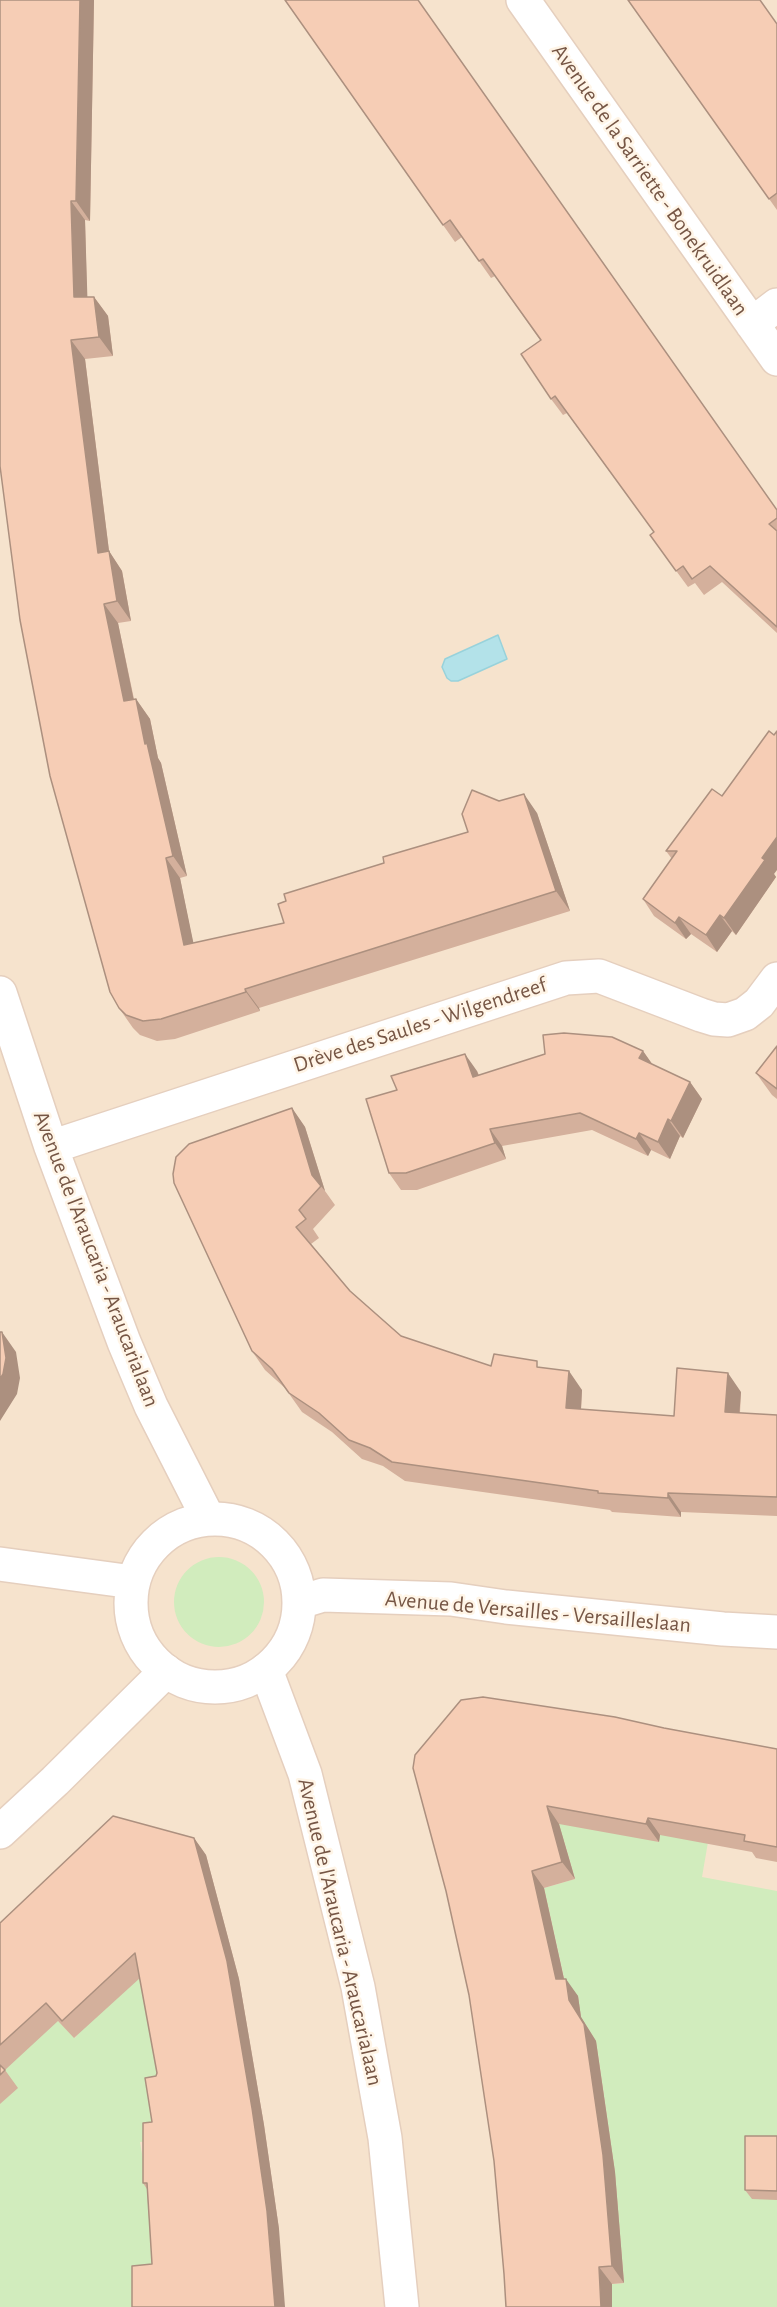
<!DOCTYPE html>
<meta charset="utf-8">
<style>
body{margin:0}
canvas{display:block;background:#fef2df}
</style>
<canvas width="777" height="2307"></canvas>
<script>
const g = document.querySelector('canvas').getContext('2d');
g.lineJoin = 'round';
function fill(path, color) {
  g.fillStyle = color;
  g.fill(path, 'evenodd');
}
function poly(rows) {
  const path = new Path2D();
  for (const r of rows) {
    if (r.length === 3) {
      path.moveTo(r[0] + r[2], r[1]);
      path.arc(r[0], r[1], r[2], 0, 2 * Math.PI);
      continue;
    }
    path.moveTo(r[0], r[1]);
    for (let i = 2; i < r.length; i += 2) path.lineTo(r[i], r[i + 1]);
  }
  return path;
}
function strokePath(path, color, width, dash) {
  g.strokeStyle = color;
  g.lineWidth = width;
  g.lineCap = dash ? 'butt' : 'round';
  g.setLineDash(dash || []);
  g.stroke(path);
}
function label(font, color, halo, rows, align = 'center') {
  g.font = font + ' "Alegreya Sans",sans-serif';
  g.lineWidth = 5;
  g.setLineDash([]);
  g.textBaseline = 'middle';
  g.strokeStyle = halo;
  g.fillStyle = color;
  for (const [text, x, y, turn = 0] of rows) {
    g.save();
    g.translate(x, y);
    g.rotate((+turn || 0) * Math.PI / 180);
    g.textAlign = isNaN(turn) ? turn : align;
    if (halo) g.strokeText(text, 0, 0);
    g.fillText(text, 0, 0);
    g.restore();
  }
}
const residential = poly([
 [0,0,777,0,777,2307,0,2307]
]);
const green = poly([
 [219,1602,45],
 [551,1792,658,1842,660,1834,708,1842,702,1877,777,1891,777,2307,606,2307,605,2285,624,2283,614,2166,598,2054,568,1996,544,1888,575,1879,564,1841,535,1848],
 [145,1946,164,2140,140,2142,144,2166,173,2198,141,2307,0,2307,0,2104,3,2072,50,2013,75,2038]
]);
const water = poly([
 [498,635,507,659,458,681,451,681,447,678,442,667,445,659,498,635]
]);
const minor = poly([
 [523,0,777,359],
 [752,324,777,305],
 [0,993,51,1147,124,1342,151,1406,208,1518],
 [51,1147,566,978,599,976,701,1015,714,1019,728,1020,745,1014,759,1003,777,979],
 [266,1670,305,1774,358,1987,385,2138,402,2307],
 [0,1832,55,1781,166,1671]
]);
const tertiary = poly([
 [215,1603,84],
 [0,1564,133,1582],
 [300,1602,323,1595,451,1599,506,1607,723,1629,777,1632]
]);
const wall = poly([
 [0,0,94,0,90,221,85,220,87,297,94,297,108,316,113,356,85,359,109,551,122,571,131,621,118,623,134,699,136,699,150,719,158,758,161,763,187,876,180,878,193,943,284,923,286,901,384,863,468,832,499,801,537,813,570,911,259,1008,260,1011,175,1039,157,1041,140,1035,133,1028,119,1008],
 [285,0,777,510,777,633,722,582,704,595,695,583,688,587,650,535,654,532,567,413,563,415,551,399,540,340,495,276,491,278,462,237,455,242],
 [628,0,777,24,777,210],
 [774,735,774,874,776,877,736,935,732,931,717,952,691,934,686,939,654,916,643,899,672,859,666,851,722,796],
 [777,1046,777,1099,772,1095,756,1073],
 [643,1051,652,1064,690,1082,702,1099,683,1138,680,1136,670,1159,651,1150,648,1156,592,1130,502,1146,506,1159,417,1190,401,1190,389,1173,477,1071,479,1075],
 [292,1108,305,1127,325,1191,335,1205,313,1229,319,1238,311,1244,350,1291,401,1336,491,1366,541,1367,582,1390,581,1409,674,1416,741,1392,740,1413,777,1415,777,1516,681,1512,681,1517,612,1512,610,1510,405,1481,383,1466,362,1459,332,1432,302,1412,285,1388,265,1370,252,1351],
 [664,1728,777,1749,777,1862,756,1858,752,1852,660,1835,659,1842,559,1824,575,1879,544,1888,564,1979,578,1996,581,2017,596,2041,615,2172,624,2283,612,2284,504,2274,494,2161,469,1995,446,1891,413,1768],
 [194,1838,206,1855,239,1979,264,2125,279,2229,152,2264,147,2189,143,2183,152,2122,157,2073,140,1978,74,2038,58,2021,5,2070,18,2088,0,2104,0,1923],
 [777,2136,777,2200,752,2199,745,2190]
]);
const shadedWall = poly([
 [80,0,94,0,90,221,76,201],
 [71,201,85,220,88,317,74,297],
 [94,297,108,316,113,356,99,337],
 [71,340,85,359,109,551,122,571,131,621,117,601,98,553],
 [104,604,118,623,138,721,124,701],
 [136,699,150,719,158,758,161,763,187,876,173,856,145,744],
 [524,794,537,813,570,911,556,891],
 [777,837,777,870,774,874,776,877,736,935,724,918,762,858],
 [166,858,180,878,198,965,184,945],
 [720,915,732,931,717,952,706,935],
 [679,917,691,934,686,939,675,923],
 [245,989,259,1008,260,1011,246,992],
 [643,1051,655,1068,639,1058],
 [465,1054,477,1071,485,1094,473,1077],
 [690,1082,702,1099,683,1138,671,1121],
 [292,1108,305,1127,325,1191,312,1175],
 [668,1119,680,1136,670,1159,658,1142],
 [490,1129,502,1146,506,1159,495,1143],
 [639,1133,651,1150,648,1156,636,1139],
 [2,1332,16,1352,20,1378,17,1394,0,1421,0,1379],
 [569,1371,582,1390,580,1427,566,1408],
 [728,1373,741,1392,738,1431,725,1412],
 [668,1493,681,1512,681,1517,668,1498],
 [547,1806,559,1824,575,1879,562,1862],
 [648,1818,660,1835,659,1842,646,1824],
 [194,1838,206,1855,239,1979,264,2125,279,2229,285,2307,275,2307],
 [532,1871,544,1888,568,1997,556,1979],
 [566,1979,578,1996,581,2017,596,2041,615,2172,624,2283,612,2266],
 [599,2267,612,2284,612,2307,601,2307]
]);
const building = poly([
 [0,0,80,0,76,201,71,201,74,297,94,297,99,337,71,340,98,553,109,551,117,601,104,604,124,701,136,699,145,744,147,743,173,856,166,858,184,945,284,923,278,904,286,901,284,894,384,863,383,857,468,832,462,814,472,790,499,801,524,794,556,891,245,989,246,992,161,1019,143,1021,126,1015,119,1008,110,992,50,776,20,620,0,466,0,0],
 [285,0,418,0,777,510,777,518,769,524,777,531,777,627,710,566,692,579,683,566,676,571,650,535,654,532,555,396,551,399,521,354,541,340,483,259,479,261,450,220,443,225,285,0],
 [628,0,760,0,777,24,777,193,769,199,628,0],
 [769,731,774,735,777,731,777,837,762,858,765,860,724,918,720,915,706,935,679,917,675,923,643,899,677,851,666,851,712,789,722,796,769,731],
 [564,1033,612,1037,643,1051,639,1058,690,1082,671,1121,668,1119,658,1142,639,1133,636,1139,580,1113,490,1129,495,1143,406,1173,389,1173,366,1099,397,1090,391,1076,465,1054,473,1077,545,1054,543,1035,564,1033],
 [777,1046,777,1089,756,1073,777,1046],
 [292,1108,312,1175,321,1186,299,1210,306,1219,296,1227,350,1291,401,1336,491,1366,494,1354,537,1361,537,1367,569,1371,566,1408,674,1416,677,1368,728,1373,725,1412,777,1415,777,1497,668,1493,668,1498,598,1493,598,1491,392,1462,370,1448,349,1440,319,1413,289,1393,272,1369,252,1351,174,1183,173,1174,176,1157,189,1144,292,1108],
 [0,1332,2,1332,6,1358,3,1374,0,1379,0,1332],
 [483,1697,615,1717,664,1728,777,1749,777,1847,744,1841,745,1835,648,1818,646,1824,547,1806,562,1862,532,1871,556,1979,566,1979,569,2000,584,2024,603,2155,612,2266,599,2267,601,2307,506,2307,504,2274,494,2161,469,1995,446,1891,413,1768,415,1755,461,1700,483,1697],
 [113,1816,194,1838,227,1961,252,2108,267,2211,275,2307,132,2307,132,2266,152,2264,147,2183,143,2183,143,2123,152,2122,145,2078,156,2076,157,2073,135,1953,62,2021,46,2003,0,2045,0,1923,113,1816],
 [0,2065,5,2070,0,2075,0,2065],
 [745,2136,777,2136,777,2191,745,2190,745,2136]
]);
const streetNames = [
 ["Avenue de la Sarriette - Bonekruidlaan",650,180,55],
 ["Drève des Saules - Wilgendreef",420,1025,-18],
 ["Avenue de l'Araucaria - Araucarialaan",96,1259,69],
 ["Avenue de Versailles - Versailleslaan",538,1612,5],
 ["Avenue de l'Araucaria - Araucarialaan",340,1932,77]
];
fill(residential, '#f6e3cd');
fill(green, '#d1ecbd');
fill(water, '#b3e2e9');
strokePath(water, '#98d2db', 1.5);
strokePath(minor, '#e5cfbe', 36);
strokePath(tertiary, '#e5cfbe', 36);
strokePath(minor, '#fff', 33);
strokePath(tertiary, '#fff', 33);
fill(wall, '#d4b09c');
fill(shadedWall, '#ac907f');
fill(building, '#f6cdb5');
strokePath(building, '#ac907f', 1.5);
label('22px', '#765645', '#fff5e7', streetNames);
</script>
